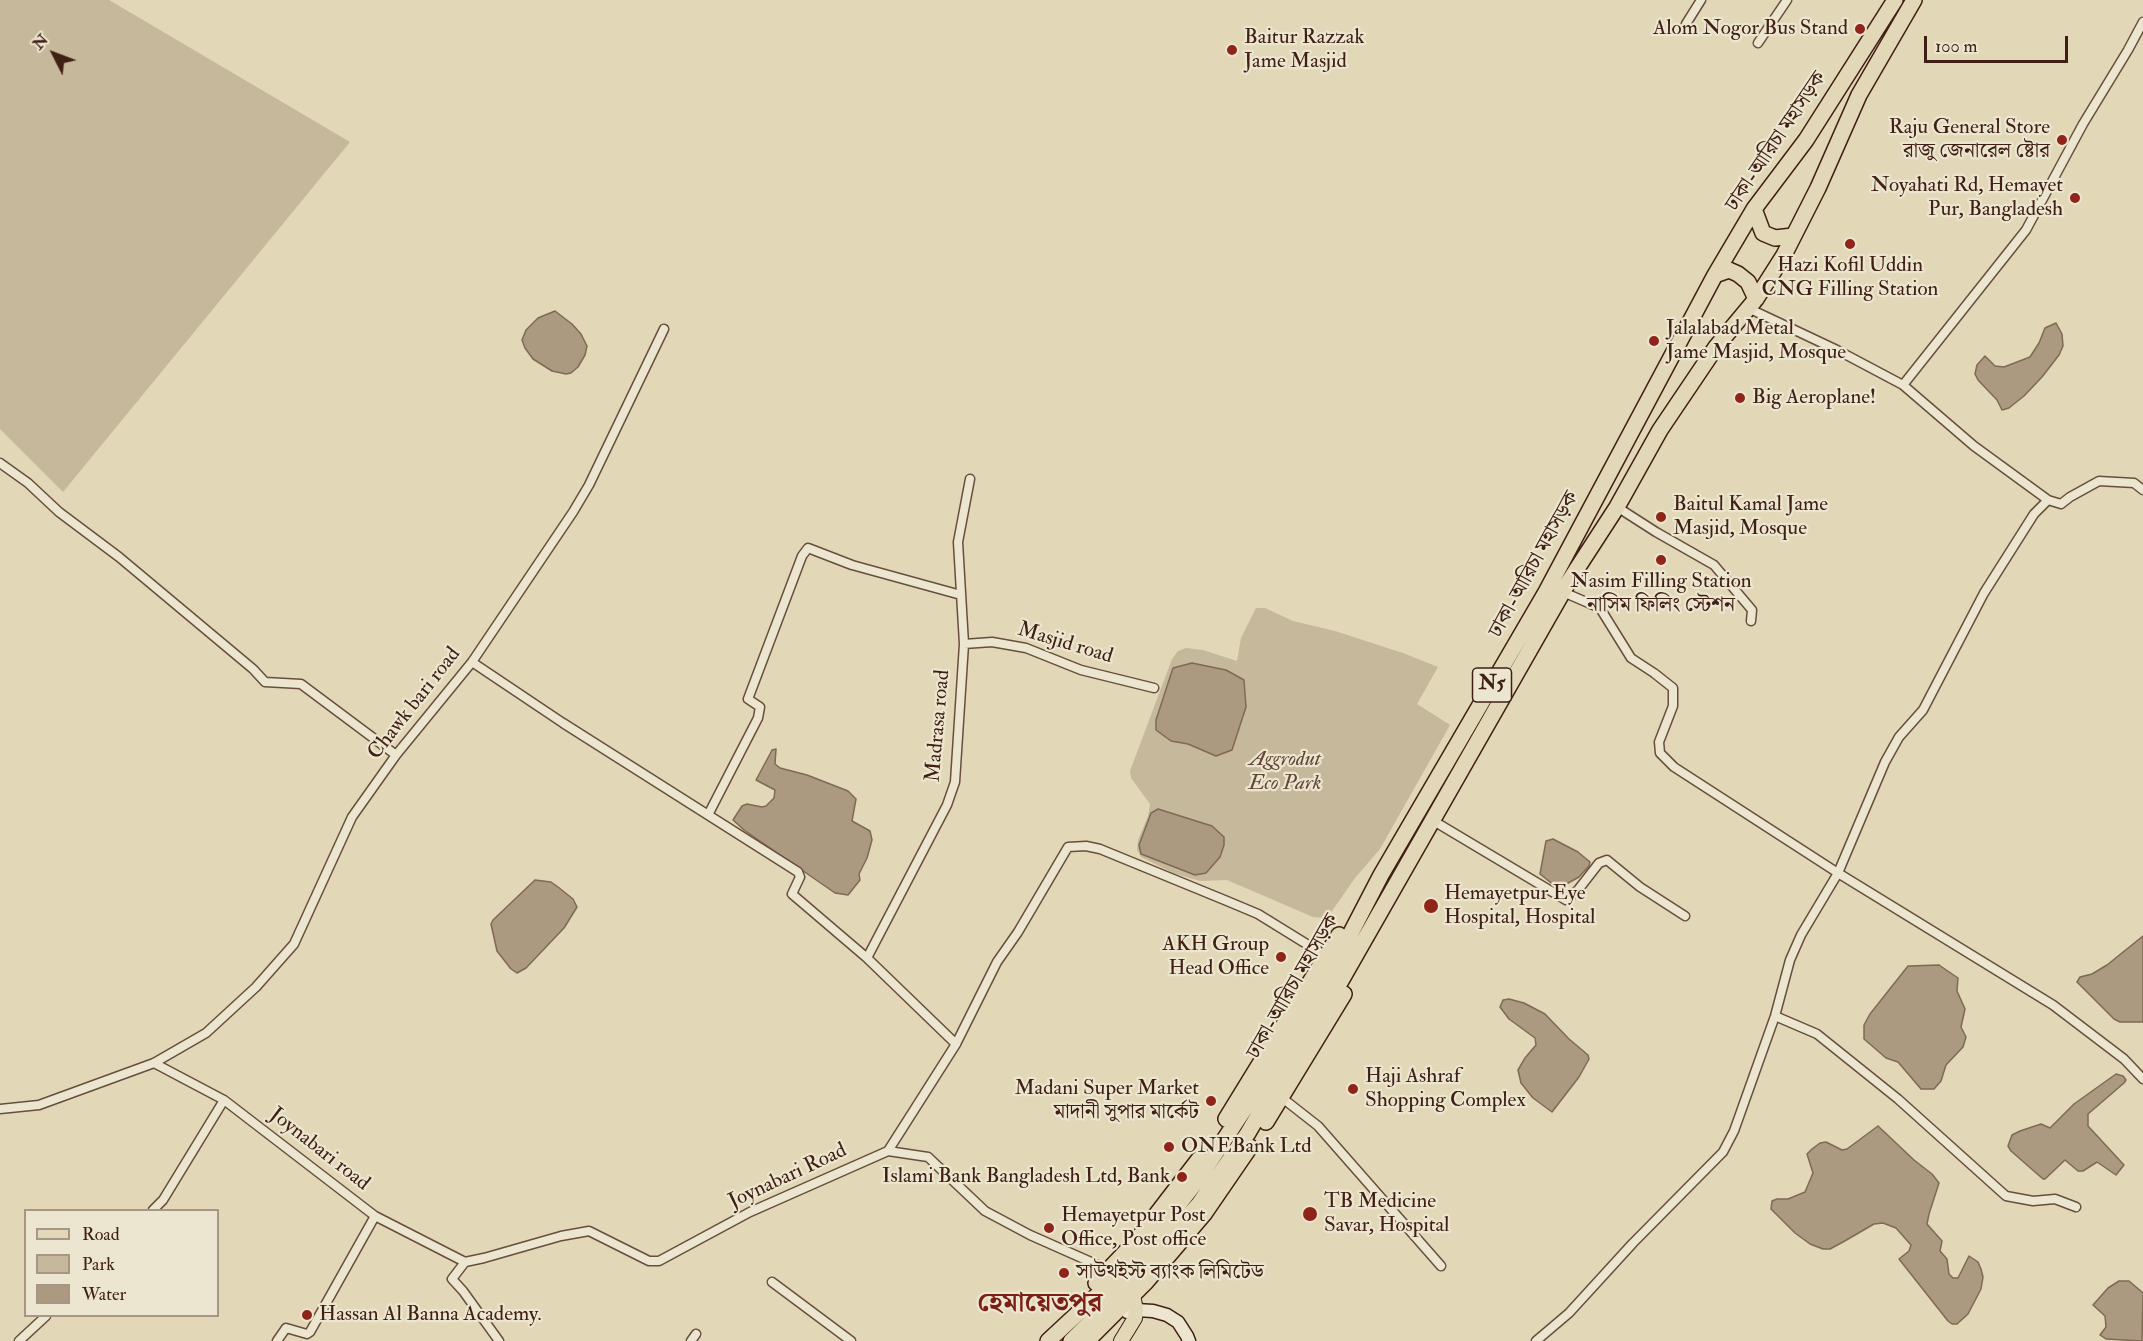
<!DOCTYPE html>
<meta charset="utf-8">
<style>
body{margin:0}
#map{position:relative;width:2143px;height:1341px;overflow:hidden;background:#e2d7b7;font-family:"IM FELL Double Pica",serif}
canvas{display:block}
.legend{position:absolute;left:24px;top:1209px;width:195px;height:108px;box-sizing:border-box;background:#ece5d0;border:2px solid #a79685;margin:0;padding:8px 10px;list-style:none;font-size:18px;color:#402014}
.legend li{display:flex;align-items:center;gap:12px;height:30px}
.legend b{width:30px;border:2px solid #a79685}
.north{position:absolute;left:24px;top:24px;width:60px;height:60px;-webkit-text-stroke:4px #ece5d0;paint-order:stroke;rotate:312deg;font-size:16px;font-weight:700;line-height:24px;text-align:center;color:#402014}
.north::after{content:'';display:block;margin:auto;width:21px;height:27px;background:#402014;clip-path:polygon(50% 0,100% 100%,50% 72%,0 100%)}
.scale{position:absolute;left:1924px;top:36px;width:144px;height:27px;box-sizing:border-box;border:3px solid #402014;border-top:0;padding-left:8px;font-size:18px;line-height:21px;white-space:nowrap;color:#402014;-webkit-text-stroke:4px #ece5d0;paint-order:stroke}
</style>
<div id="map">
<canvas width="2143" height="1341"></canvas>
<ul class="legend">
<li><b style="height:8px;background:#e2d7b7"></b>Road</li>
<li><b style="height:16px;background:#c6b89b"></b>Park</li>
<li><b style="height:16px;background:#ab9980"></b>Water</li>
</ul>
<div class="north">N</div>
<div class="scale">100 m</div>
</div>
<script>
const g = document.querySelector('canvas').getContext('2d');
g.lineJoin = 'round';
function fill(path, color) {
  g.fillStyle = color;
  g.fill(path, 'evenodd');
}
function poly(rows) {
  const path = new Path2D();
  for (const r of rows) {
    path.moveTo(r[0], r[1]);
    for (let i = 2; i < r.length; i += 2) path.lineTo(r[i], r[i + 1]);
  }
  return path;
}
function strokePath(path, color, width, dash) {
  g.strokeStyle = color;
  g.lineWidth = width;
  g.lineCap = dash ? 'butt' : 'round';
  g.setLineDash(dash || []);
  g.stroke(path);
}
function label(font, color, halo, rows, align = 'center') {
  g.font = font + ' "IM FELL Double Pica","Noto Serif Bengali",serif';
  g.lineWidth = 4.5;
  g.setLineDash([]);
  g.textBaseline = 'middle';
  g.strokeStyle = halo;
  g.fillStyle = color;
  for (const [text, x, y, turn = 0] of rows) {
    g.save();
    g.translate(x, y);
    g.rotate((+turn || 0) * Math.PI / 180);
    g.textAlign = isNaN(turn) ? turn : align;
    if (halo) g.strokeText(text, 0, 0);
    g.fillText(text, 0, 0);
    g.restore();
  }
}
const green = poly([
 [0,0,109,0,350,142,63,492,0,429],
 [1256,608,1265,608,1293,621,1335,631,1403,653,1438,667,1417,704,1450,725,1380,849,1355,878,1327,918,1313,917,1227,880,1200,881,1173,873,1141,857,1137,850,1138,840,1148,816,1150,804,1131,778,1130,771,1172,659,1178,651,1186,648,1203,650,1237,661,1241,638]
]);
const water = poly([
 [555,311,572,324,581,334,587,346,585,355,578,367,571,373,566,374,552,371,533,359,525,348,522,340,526,330,538,318,555,311],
 [2056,323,2062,334,2063,346,2059,355,2042,377,2024,396,2009,408,2002,410,1997,400,1978,380,1975,374,1977,365,1985,356,1995,366,2004,367,2030,357,2039,343,2045,328,2056,323],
 [1192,663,1226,670,1244,680,1246,707,1232,750,1216,756,1188,744,1171,741,1156,730,1156,720,1173,668,1192,663],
 [776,749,775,764,780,768,807,775,848,791,856,799,852,821,870,831,872,840,867,858,859,874,860,880,848,895,835,893,744,830,733,820,742,806,747,804,762,807,766,806,774,798,775,790,756,780,770,754,772,750,776,749],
 [1158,809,1212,826,1224,837,1224,845,1220,857,1206,873,1195,875,1141,854,1139,845,1151,813,1158,809],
 [1553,839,1578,852,1590,862,1589,866,1579,877,1561,887,1555,886,1540,874,1546,841,1553,839],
 [535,880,551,882,558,887,573,899,577,907,564,928,526,968,517,973,511,969,497,951,491,924,493,920,535,880],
 [2143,936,2143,1022,2120,1022,2114,1019,2077,982,2080,977,2092,974,2107,965,2143,936],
 [1939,965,1958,978,1957,991,1965,1009,1961,1027,1966,1037,1963,1047,1946,1065,1941,1081,1934,1089,1921,1089,1898,1062,1886,1058,1864,1039,1864,1025,1870,1014,1908,966,1939,965],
 [1509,999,1524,1003,1545,1014,1569,1039,1588,1055,1589,1059,1579,1077,1552,1112,1533,1098,1521,1083,1518,1070,1525,1058,1536,1045,1535,1038,1509,1019,1500,1007,1503,1000,1509,999],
 [2116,1074,2123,1076,2126,1080,2124,1083,2088,1114,2088,1126,2124,1165,2116,1175,2097,1162,2083,1171,2078,1171,2065,1160,2045,1179,2043,1179,2011,1151,2008,1146,2012,1135,2020,1131,2041,1124,2050,1128,2074,1104,2116,1074],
 [1878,1126,1914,1160,1932,1174,1939,1183,1929,1214,1927,1224,1942,1241,1940,1251,1947,1259,1949,1274,1953,1278,1958,1278,1969,1256,1978,1262,1981,1269,1983,1277,1981,1289,1968,1314,1957,1324,1952,1324,1948,1321,1899,1259,1909,1251,1911,1245,1896,1228,1883,1223,1874,1224,1843,1242,1830,1249,1823,1249,1810,1244,1795,1233,1771,1209,1772,1201,1777,1199,1788,1199,1805,1192,1813,1173,1807,1154,1812,1149,1820,1143,1826,1142,1842,1150,1847,1149,1878,1126],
 [2119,1281,2129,1281,2143,1293,2142,1341,2106,1339,2100,1335,2106,1327,2105,1316,2093,1305,2108,1288,2119,1281]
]);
const street = poly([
 [1686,24,1701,0],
 [1758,43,1787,0],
 [1748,308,1837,350,1903,385,1974,446,2048,500,2061,504,2070,497,2099,481,2134,483,2143,490],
 [1903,385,2026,230,2083,124,2128,50,2143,22],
 [0,463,28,483,59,512,119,557,253,669,265,682,301,684,396,755],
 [1617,507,1656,532,1714,565,1752,610,1751,621],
 [1563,592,1600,608,1631,658,1654,673,1673,688,1673,706,1659,742,1660,753,1674,767,1838,873,2053,1005,2124,1059,2143,1079],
 [964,644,992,642,1026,648,1081,670,1154,688],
 [472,662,563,723,798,872,800,877,792,894,867,958,956,1044],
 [708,815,758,718,760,707,748,699,802,556,808,548,852,565,961,595],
 [1432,820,1566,900,1578,890,1599,863,1607,860,1640,887,1685,916],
 [867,958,947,805,955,782,964,644,958,542,970,479],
 [1775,1016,1817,1034,1898,1099,2006,1196,2033,1201,2055,1199,2076,1207],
 [154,1063,224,1100,375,1216,465,1262],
 [1281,1097,1318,1126,1441,1266],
 [0,1109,39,1105,154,1063,206,1033,256,987,294,944,352,817,396,755,472,662,573,512,589,485,664,329],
 [888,1151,956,1044,997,962,1018,932,1068,847,1086,846,1100,849,1227,901,1258,914,1326,956],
 [153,1210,163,1200,224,1100],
 [465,1262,484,1258,561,1236,589,1231,649,1261,659,1261,750,1212,888,1151,928,1157,985,1211,1030,1235,1109,1270],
 [465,1262,452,1279,463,1291,499,1341],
 [772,1282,851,1341],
 [19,1341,46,1316],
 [277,1341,286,1328,307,1334,310,1332,375,1216],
 [691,1341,696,1334],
 [1536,1341,1569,1313,1633,1243,1723,1152,1734,1131,1775,1016,1790,960,1801,935,1838,873,1885,762,1899,737,1923,710,1984,593,2034,514,2048,500]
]);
const secondary = poly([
 [1127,1312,1136,1310,1153,1311,1167,1315,1178,1322,1187,1336,1189,1341]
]);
const primary = poly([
 [1121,1341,1135,1318,1136,1310,1133,1295]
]);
const highway = poly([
 [1754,209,1763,233,1775,238,1793,236],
 [1715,275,1729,270,1738,274,1748,282,1756,299],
 [1226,1119,1339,935],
 [1266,1122,1344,994],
 [1096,1283,1136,1241,1199,1159],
 [1048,1341,1119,1275,1158,1231,1197,1181,1290,1040,1340,954,1381,875,1546,592,1715,275,1754,209,1806,140,1895,0],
 [1071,1341,1123,1290,1199,1204,1248,1133,1276,1085,1338,986,1569,581,1617,507,1660,430,1716,347,1756,299,1784,255,1818,188,1859,95,1914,0],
 [1087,1341,1146,1282,1204,1214,1250,1147]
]);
const markers = [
 [1860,29,6,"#8f2418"],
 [1232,50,6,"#8f2418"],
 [2062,140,6,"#8f2418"],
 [2075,198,6,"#8f2418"],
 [1850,244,6,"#8f2418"],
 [1654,341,6,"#8f2418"],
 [1740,398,6,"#8f2418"],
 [1661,517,6,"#8f2418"],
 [1661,560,6,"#8f2418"],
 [1431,906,8,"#8f2418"],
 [1281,957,6,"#8f2418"],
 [1353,1089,6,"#8f2418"],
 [1211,1101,6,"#8f2418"],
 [1169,1147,6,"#8f2418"],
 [1182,1177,6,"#8f2418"],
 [1310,1214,8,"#8f2418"],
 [1049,1228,6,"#8f2418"],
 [1064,1273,6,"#8f2418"],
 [307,1315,6,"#8f2418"]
];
const shields = [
 [1492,685,39]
];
const shieldNames = [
 ["N5",1492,685]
];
const poiNames = [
 ["Alom Nogor Bus Stand",1848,29,"right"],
 ["Baitur Razzak",1244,38],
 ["Jame Masjid",1244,62],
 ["Raju General Store",2050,128,"right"],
 ["রাজু জেনারেল ষ্টোর",2050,152,"right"],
 ["Noyahati Rd, Hemayet",2063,186,"right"],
 ["Pur, Bangladesh",2063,210,"right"],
 ["Hazi Kofil Uddin",1850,266,"center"],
 ["CNG Filling Station",1850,290,"center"],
 ["Jalalabad Metal",1666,329],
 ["Jame Masjid, Mosque",1666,353],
 ["Big Aeroplane!",1752,398],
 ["Baitul Kamal Jame",1673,505],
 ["Masjid, Mosque",1673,529],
 ["Nasim Filling Station",1661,582,"center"],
 ["নাসিম ফিলিং স্টেশন",1661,606,"center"],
 ["Hemayetpur Eye",1444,894],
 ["Hospital, Hospital",1444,918],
 ["AKH Group",1269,945,"right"],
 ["Head Office",1269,969,"right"],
 ["Haji Ashraf",1365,1077],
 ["Shopping Complex",1365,1101],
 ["Madani Super Market",1199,1089,"right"],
 ["মাদানী সুপার মার্কেট",1199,1113,"right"],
 ["ONEBank Ltd",1181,1147],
 ["Islami Bank Bangladesh Ltd, Bank",1170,1177,"right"],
 ["TB Medicine",1324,1202],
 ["Savar, Hospital",1324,1226],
 ["Hemayetpur Post",1061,1216],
 ["Office, Post office",1061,1240],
 ["সাউথইস্ট ব্যাংক লিমিটেড",1076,1273],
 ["Hassan Al Banna Academy.",319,1315]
];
const streetNames = [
 ["ঢাকা-আরিচা মহাসড়ক",1777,142,-56],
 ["ঢাকা-আরিচা মহাসড়ক",1535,565,-61],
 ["Masjid road",1065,644,17],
 ["Chawk bari road",415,704,-52],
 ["Madrasa road",939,726,-85],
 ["ঢাকা-আরিচা মহাসড়ক",1294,987,-60],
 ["Joynabari road",319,1150,38],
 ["Joynabari Road",788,1177,-25]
];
const parkNames = [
 ["Aggrodut",1285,760],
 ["Eco Park",1285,784]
];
const districtNames = [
 ["হেমায়েতপুর",1040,1305]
];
fill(green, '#c6b89b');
fill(water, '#ab9980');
strokePath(water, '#806955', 1.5);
strokePath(street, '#684e3d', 11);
strokePath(secondary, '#402014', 15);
strokePath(primary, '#402014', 16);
strokePath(highway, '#402014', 18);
strokePath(street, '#ece5d0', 8);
strokePath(secondary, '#ece5d0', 12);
strokePath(primary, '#e2d7b7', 14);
strokePath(highway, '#e2d7b7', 15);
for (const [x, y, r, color] of markers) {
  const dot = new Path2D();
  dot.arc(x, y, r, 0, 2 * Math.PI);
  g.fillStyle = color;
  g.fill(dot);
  strokePath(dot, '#ece5d0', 2);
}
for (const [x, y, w] of shields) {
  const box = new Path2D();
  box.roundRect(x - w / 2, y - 17, w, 34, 4.5);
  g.fillStyle = '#ece5d0';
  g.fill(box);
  strokePath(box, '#402014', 1.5);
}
label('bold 20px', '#402014', null, shieldNames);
label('21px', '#402014', '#ece5d0', poiNames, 'left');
label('21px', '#402014', '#ece5d0', streetNames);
label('italic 21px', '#624636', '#ece5d0', parkNames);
label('bold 27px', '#7a1f14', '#ece5d0', districtNames);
</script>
